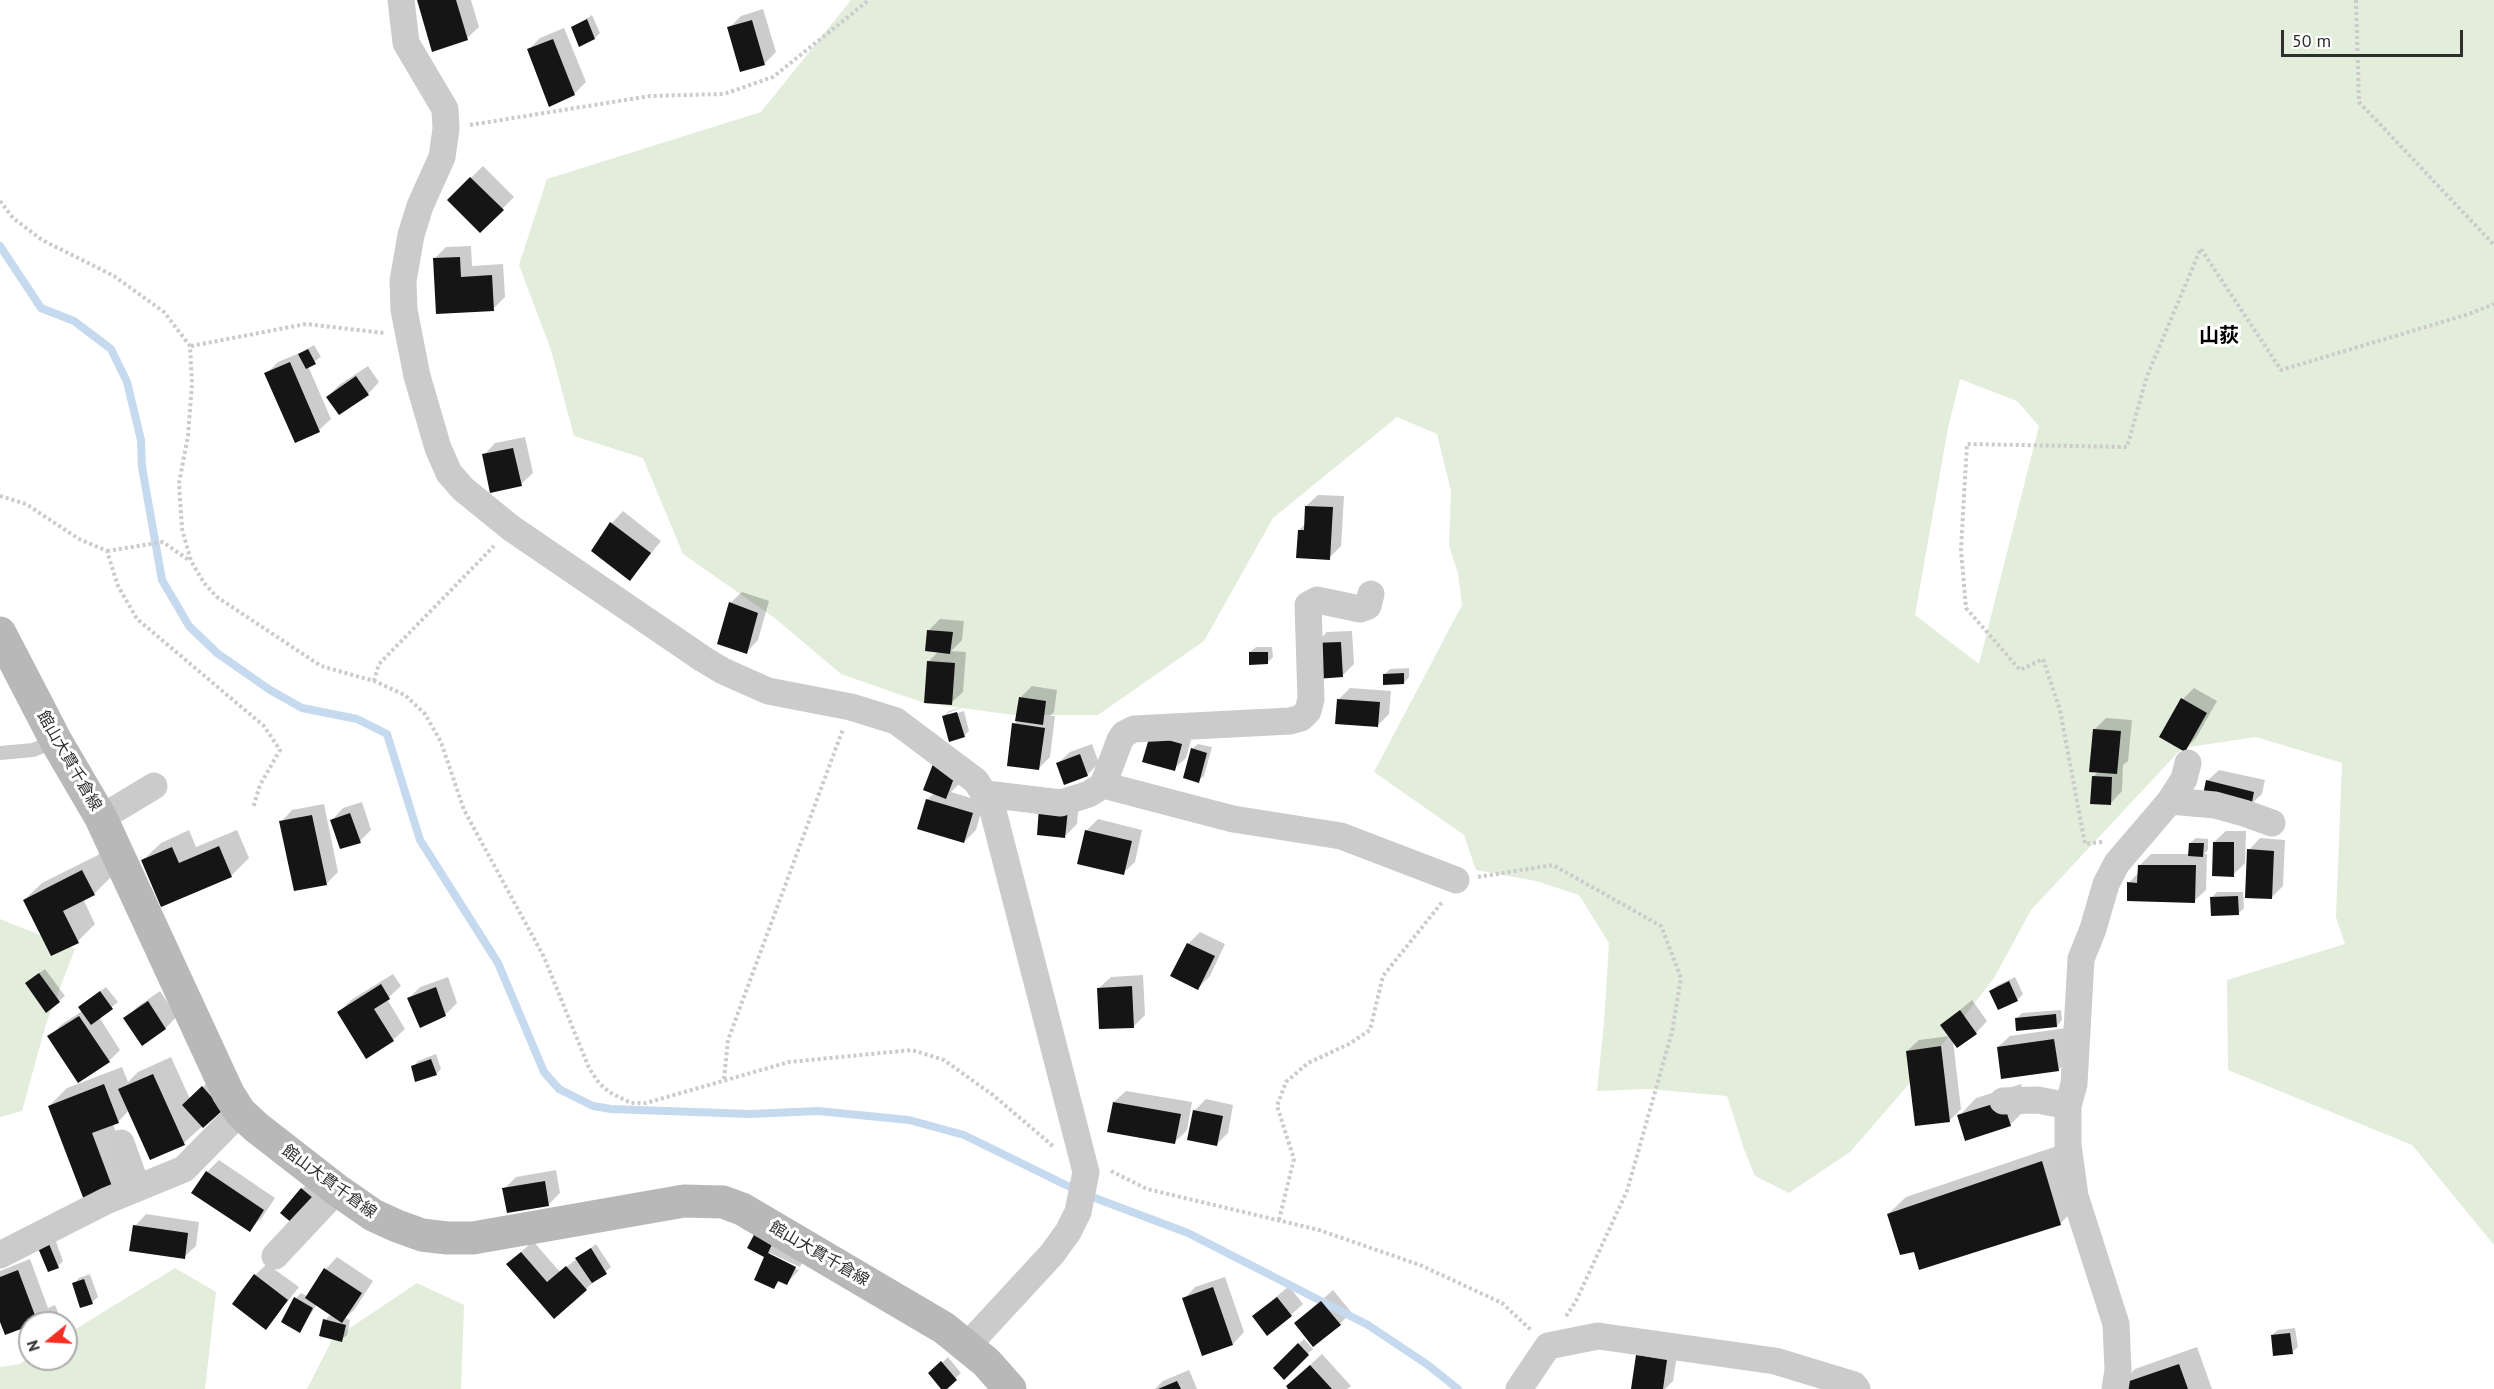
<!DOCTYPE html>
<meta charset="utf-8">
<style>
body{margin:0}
#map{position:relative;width:2494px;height:1389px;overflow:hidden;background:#fff;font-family:"PT Sans",sans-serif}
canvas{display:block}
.north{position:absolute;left:18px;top:1311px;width:60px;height:60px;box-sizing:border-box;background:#fff;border:2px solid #ababab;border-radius:50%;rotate:252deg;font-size:16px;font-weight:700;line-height:24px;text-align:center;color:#2e2e2e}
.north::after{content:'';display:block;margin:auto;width:21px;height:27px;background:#f62d20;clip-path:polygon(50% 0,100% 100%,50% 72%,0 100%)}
.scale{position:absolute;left:2281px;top:30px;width:182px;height:27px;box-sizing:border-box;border:3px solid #2e2e2e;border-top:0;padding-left:8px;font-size:18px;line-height:21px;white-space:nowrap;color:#2e2e2e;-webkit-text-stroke:4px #fff;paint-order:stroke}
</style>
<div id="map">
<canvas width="2494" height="1389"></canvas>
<div class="north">N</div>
<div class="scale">50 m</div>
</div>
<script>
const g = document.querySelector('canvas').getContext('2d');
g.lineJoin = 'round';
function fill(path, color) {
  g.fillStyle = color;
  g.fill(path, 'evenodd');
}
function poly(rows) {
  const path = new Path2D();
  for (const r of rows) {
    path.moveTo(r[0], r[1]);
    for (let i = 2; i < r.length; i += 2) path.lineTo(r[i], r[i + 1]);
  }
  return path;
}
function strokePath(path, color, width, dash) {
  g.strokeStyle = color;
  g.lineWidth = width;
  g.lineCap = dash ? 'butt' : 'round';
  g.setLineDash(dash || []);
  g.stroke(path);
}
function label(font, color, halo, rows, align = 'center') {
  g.font = font + ' "PT Sans","Noto Sans JP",sans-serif';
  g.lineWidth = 6;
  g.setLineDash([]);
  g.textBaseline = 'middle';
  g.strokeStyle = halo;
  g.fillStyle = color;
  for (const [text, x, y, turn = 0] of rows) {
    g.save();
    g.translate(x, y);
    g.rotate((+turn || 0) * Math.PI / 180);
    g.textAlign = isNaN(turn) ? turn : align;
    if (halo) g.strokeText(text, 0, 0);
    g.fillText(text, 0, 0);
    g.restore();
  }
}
const green = poly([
 [851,0,2494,0,2494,1245,2412,1145,2228,1070,2227,980,2345,944,2336,917,2342,763,2256,737,2182,748,2031,910,1994,978,1935,1054,1850,1152,1789,1193,1755,1176,1744,1149,1727,1096,1648,1089,1597,1091,1604,1022,1609,943,1579,895,1536,881,1476,870,1464,835,1374,772,1462,605,1458,573,1449,546,1451,491,1437,434,1397,417,1273,518,1204,641,1098,715,1014,715,924,703,841,674,776,619,683,554,643,458,574,436,551,350,519,265,547,179,761,112],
 [1960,379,2017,401,2039,426,1979,664,1915,615,1948,428],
 [0,919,75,949,46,1024,22,1111,0,1117],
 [175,1268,216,1292,205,1389,0,1389,0,1367,20,1364,30,1357,66,1359,66,1335],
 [417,1283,464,1305,461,1389,307,1389,332,1340]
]);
const shadow = poly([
 [419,0,471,0,479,27,467,38],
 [763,9,776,52,764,64,729,28,741,16],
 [592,15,600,33,595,38,573,28],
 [564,28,586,82,574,94,529,49,540,38],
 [483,166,514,197,480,231,449,200],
 [471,246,472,266,503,264,505,297,493,309,434,259,446,247],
 [314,345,321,357,308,366,331,419,319,430,296,441,266,374,278,362,302,352],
 [368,366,379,382,368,394,328,397,339,385],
 [525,437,533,473,521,484,484,455,495,443],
 [1318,495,1344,496,1341,546,1329,558,1299,530,1306,523,1306,506],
 [623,511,661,541,630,579,593,551,612,523],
 [742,592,769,601,758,640,747,652,730,603],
 [940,619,964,621,962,640,951,651,966,652,963,692,951,703,928,662,939,651,928,631],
 [1352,631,1354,664,1342,676,1315,644,1327,632],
 [1256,647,1272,647,1273,657,1267,663,1250,652],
 [1409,668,1409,677,1404,683,1384,675,1390,669],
 [1032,686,1057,690,1054,712,1050,716,1055,716,1050,757,1038,769,1014,724,1017,721,1020,698],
 [1350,688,1391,691,1389,714,1378,725,1339,699],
 [2194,688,2217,701,2196,738,2184,750,2183,699],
 [963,707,948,713,948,716,964,711,969,731,964,736,944,716,949,711],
 [2106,718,2132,720,2128,761,2123,765,2122,791,2111,803,2093,777,2099,771,2094,730],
 [1163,724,1193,733,1186,758,1174,769],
 [1092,744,1099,763,1087,775,1058,763,1070,752],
 [1198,744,1212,747,1204,776,1198,781,1192,749],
 [967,762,958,785,951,792,984,802,976,830,964,842,927,800],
 [2219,770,2265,780,2262,794,2250,805,2207,781],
 [1079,799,1077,824,1065,836,1041,808],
 [362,802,371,830,360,841,332,820,343,808],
 [324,804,338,872,326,884,281,822,292,810],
 [1098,819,1142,830,1135,862,1123,873,1086,831],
 [189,830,196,847,237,830,249,858,231,876,143,860,161,843],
 [2226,831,2246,831,2245,863,2233,875,2214,842],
 [2196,838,2208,839,2208,850,2204,854,2207,854,2206,890,2194,901,2129,883,2139,872,2139,866,2151,854,2190,854,2190,843],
 [2260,838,2285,840,2283,886,2271,898,2249,850],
 [100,854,112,876,94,894,83,899,95,924,78,941,24,900,42,883],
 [2217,892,2243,892,2244,908,2238,914,2212,897],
 [1200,932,1225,944,1210,976,1198,988,1188,944],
 [45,969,65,996,46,1011,32,978],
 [393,974,401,986,387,999,405,1029,393,1040,339,1012,351,1000],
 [1143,975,1145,1015,1133,1027,1099,988,1111,977],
 [448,977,457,1003,445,1015,409,998,420,987],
 [2015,977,2023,994,2017,1000,1999,1008,1991,991,1996,986],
 [106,987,118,1002,99,1017,120,1050,109,1061,49,1037,61,1025,82,1011,85,1002],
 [160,991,177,1016,166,1028,142,1044,125,1019,137,1007],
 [1972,1000,1987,1021,1976,1033,1953,1041,1961,1109,1950,1120,1907,1051,1919,1040,1950,1036,1942,1025],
 [2061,1010,2062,1020,2057,1026,2016,1019,2022,1013],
 [2066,1028,2070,1058,2058,1070,1998,1047,2010,1036],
 [436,1054,441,1069,436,1074,413,1067,418,1061],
 [171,1057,190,1099,215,1076,234,1097,184,1143,129,1110,118,1122,113,1124,130,1170,113,1188,49,1106,67,1088,122,1067,128,1082,138,1072],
 [2021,1084,2028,1107,2010,1125,1959,1116,1976,1098],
 [1126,1091,1192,1102,1187,1130,1175,1142,1114,1102],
 [1206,1099,1233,1105,1228,1133,1217,1144,1194,1111],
 [2060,1145,2077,1206,2060,1224,1915,1250,1888,1214,1906,1197],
 [219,1160,275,1198,261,1219,249,1230,193,1193,207,1172],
 [556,1170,560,1193,548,1205,504,1189,516,1177],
 [314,1178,330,1191,299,1227,302,1189],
 [146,1214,199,1222,196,1246,184,1257,135,1226],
 [756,1234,806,1255,800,1267,770,1253,770,1256,799,1270,786,1284,780,1281,773,1287,766,1256],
 [55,1239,63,1261,58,1266,40,1248],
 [533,1241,560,1272,596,1244,611,1267,554,1317,508,1264],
 [337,1257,373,1281,354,1310,345,1318,350,1320,347,1335,341,1340,325,1320,331,1314,317,1304,300,1331,296,1298,301,1293,307,1296,326,1269],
 [30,1259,48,1308,55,1305,60,1318,55,1323,30,1323,30,1337,22,1327,0,1318,0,1271],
 [267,1264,299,1287,266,1328,255,1275],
 [90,1274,98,1297,92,1302,74,1284,79,1278],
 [1225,1277,1244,1332,1233,1344,1184,1299,1195,1287],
 [1289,1286,1303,1304,1291,1315,1254,1316],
 [1333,1290,1351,1312,1340,1324,1296,1323],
 [2295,1328,2298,1347,2292,1352,2272,1335,2278,1330],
 [1304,1339,1313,1349,1284,1377,1275,1368],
 [1649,1344,1678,1349,1673,1381,1665,1389,1635,1389,1637,1356],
 [2197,1347,2212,1389,2118,1389,2117,1387,2135,1369],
 [1322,1354,1351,1386,1347,1389,1290,1389,1299,1375],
 [948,1357,961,1373,943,1389,931,1374],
 [1189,1370,1197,1389,1155,1389,1163,1381]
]);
const stream = poly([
 [0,246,41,308,74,321,111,349,127,382,141,440,142,467,162,580,189,626,217,653,270,690,302,708,357,719,387,734,420,840,498,963,544,1072,559,1089,593,1106,611,1109,750,1114,818,1111,909,1120,964,1135,1076,1190],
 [1087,1195,1188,1233,1368,1325,1428,1365,1458,1389]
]);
const building = poly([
 [417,0,456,0,468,40,432,52],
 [587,19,595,39,579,47,571,27],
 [752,20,765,65,740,72,727,27],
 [553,39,575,95,549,107,527,49],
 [470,177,504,210,480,233,447,200],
 [460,257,461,277,492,275,494,311,436,314,433,258],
 [308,349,316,364,306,369,298,354],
 [290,362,320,432,295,443,264,373],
 [356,376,369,395,339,415,326,397],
 [513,448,522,486,490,493,482,454],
 [1305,506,1333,507,1330,560,1296,558,1298,530,1304,530],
 [610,522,651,553,630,581,591,551],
 [729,602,758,613,747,654,717,644],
 [927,630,953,632,950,654,925,651],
 [1341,642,1343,677,1316,679,1313,643],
 [1249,652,1268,652,1268,664,1249,665],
 [927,661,955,663,952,705,924,703],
 [1404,673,1404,684,1383,685,1383,674],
 [1019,697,1046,701,1043,725,1015,721],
 [2181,698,2207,713,2185,752,2159,737],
 [1337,699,1380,702,1378,727,1335,724],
 [957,712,965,737,949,742,942,716],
 [1012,723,1045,728,1039,770,1007,766],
 [2093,729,2121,731,2117,774,2089,772],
 [1150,735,1182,744,1175,771,1142,762],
 [1191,748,1207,753,1199,783,1183,778],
 [1080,754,1088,776,1064,785,1056,763],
 [933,764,956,773,946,799,923,790],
 [2092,776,2112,777,2111,805,2090,804],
 [2206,780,2254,792,2251,807,2203,795],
 [926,799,973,813,964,843,917,829],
 [1039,807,1068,810,1065,838,1037,835],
 [350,813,361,843,340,849,330,820],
 [312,815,327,885,294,891,279,821],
 [1085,830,1132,841,1124,875,1077,864],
 [2213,842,2234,842,2234,877,2212,876],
 [2189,843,2204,843,2203,857,2188,856],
 [219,846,232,877,161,907,141,860,172,847,179,863],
 [2247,849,2274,851,2272,899,2245,898],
 [2138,865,2196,865,2195,903,2127,901,2127,882,2137,883],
 [82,870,95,895,63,911,79,943,51,956,23,900],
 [2238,896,2239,915,2211,916,2210,897],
 [1187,943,1215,956,1198,990,1170,976],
 [39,973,60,1002,46,1013,25,983],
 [2009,981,2018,1001,1998,1010,1989,991],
 [381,984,390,999,374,1009,394,1041,366,1059,337,1012],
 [1132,986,1134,1028,1099,1029,1097,988],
 [436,987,446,1016,420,1028,407,998],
 [100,991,113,1009,91,1025,78,1007],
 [148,1001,166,1029,142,1046,123,1018],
 [1960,1010,1977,1034,1957,1048,1940,1025],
 [2056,1014,2057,1027,2016,1031,2015,1018],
 [79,1016,110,1062,78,1083,47,1036],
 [2054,1039,2059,1071,2001,1079,1997,1047],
 [1941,1046,1950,1122,1915,1126,1906,1051],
 [431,1059,437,1075,415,1082,411,1066],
 [153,1074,185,1145,150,1160,118,1089],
 [104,1084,119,1123,92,1133,113,1189,84,1200,48,1106],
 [202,1086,223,1110,203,1128,182,1105],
 [2003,1101,2011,1126,1965,1141,1957,1115],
 [1113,1102,1181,1114,1175,1144,1107,1132],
 [1193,1110,1223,1116,1217,1146,1187,1140],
 [2042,1161,2061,1225,1919,1270,1914,1252,1900,1255,1887,1214],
 [206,1171,264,1210,250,1232,191,1193],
 [545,1181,549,1206,507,1213,502,1188],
 [301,1188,320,1204,299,1229,280,1213],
 [133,1225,188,1233,185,1259,129,1251],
 [755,1233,773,1242,768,1253,796,1267,787,1285,778,1281,774,1289,754,1280,764,1257,747,1248],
 [49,1244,59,1268,48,1272,38,1248],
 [591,1248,607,1274,592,1283,575,1258],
 [521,1252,547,1282,566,1266,587,1290,554,1319,506,1264],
 [324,1268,362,1293,342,1323,305,1298],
 [18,1270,36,1318,44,1316,46,1323,30,1323,30,1338,25,1340,21,1329,5,1335,0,1322,0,1277],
 [254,1274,288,1300,266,1330,232,1304],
 [84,1279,93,1304,80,1308,72,1283],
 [1213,1287,1233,1345,1202,1356,1182,1298],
 [294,1297,313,1308,300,1333,281,1322],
 [1277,1297,1292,1316,1267,1336,1252,1316],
 [1321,1301,1341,1325,1313,1347,1294,1323],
 [323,1319,346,1325,342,1342,319,1336],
 [2290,1333,2293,1354,2273,1356,2271,1335],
 [1298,1343,1309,1355,1284,1380,1273,1368],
 [1636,1355,1667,1360,1663,1389,1631,1389],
 [941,1361,957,1380,947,1389,941,1389,928,1373],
 [2179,1364,2188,1389,2116,1389,2115,1386],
 [1310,1365,1332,1389,1288,1389,1286,1386],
 [1177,1381,1181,1389,1158,1389]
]);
const path = poly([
 [2356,0,2359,102,2494,245],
 [470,125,650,96,724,94,773,77,869,0],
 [0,201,13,218,42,240,114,276,164,312,190,346,192,384,188,436,179,483,182,529,191,561,204,583,217,597,321,666,374,681,405,695,425,714,441,742,464,810,544,957,589,1068,599,1083,609,1092,631,1103,646,1103,789,1062,912,1050,944,1060,993,1095,1054,1147],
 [2201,249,2281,370,2469,314,2494,304],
 [191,346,306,324,384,333],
 [0,496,26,504,79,539,107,551,118,586,137,619,264,726,280,750,260,785,253,808],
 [107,551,163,542,190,561],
 [374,681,379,664,494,546],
 [2102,842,2085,844,2060,710,2043,659,2020,670,1966,608,1961,550,1967,444,2127,447,2147,376,2201,248],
 [1478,877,1553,865,1661,926,1681,978,1672,1032,1627,1191,1576,1301,1565,1318],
 [724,1079,728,1040,843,729],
 [1111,1171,1147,1189,1319,1230,1420,1265,1502,1303,1531,1330],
 [1279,1220,1294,1159,1277,1106,1286,1082,1308,1063,1349,1044,1370,1030,1383,976,1443,901]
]);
const lane = poly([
 [0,753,33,750,56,741]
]);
const street = poly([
 [401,0,406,43,445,109,446,129,442,157,420,206,411,235,403,281,404,310,417,376,438,448,449,473,463,489,511,528,703,659,723,671,768,691,851,707,896,721,976,781,992,807,1086,1172,1078,1212,1068,1232,1052,1254,967,1346],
 [1103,785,1233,819,1341,836,1456,880],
 [986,794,1061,803,1089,794,1103,785,1120,740,1124,734,1134,729,1290,721,1301,718,1308,711,1311,699,1308,605,1317,600,1360,609,1368,606,1371,594],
 [2170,801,2215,805,2244,813,2272,823],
 [101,818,154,786],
 [2003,1101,2038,1100,2068,1106],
 [121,1143,137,1188],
 [0,1255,106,1201,184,1169,240,1112],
 [275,1256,337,1190],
 [1519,1389,1548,1346,1598,1336,1775,1361,1854,1385,1857,1389],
 [2115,1389,2118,1370,2116,1324,2075,1196,2068,1145,2068,1106,2074,1084,2081,959,2093,929,2106,884,2117,863,2170,801,2184,779,2188,763]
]);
const secondary = poly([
 [0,633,56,741,101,818,228,1093,240,1112,256,1127,337,1190,373,1215,397,1226,422,1235,447,1238,473,1238,684,1201,723,1202,742,1209,944,1328,986,1362,1010,1389]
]);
const streetNames = [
 ["館山大貫千倉線",69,761,60],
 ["館山大貫千倉線",329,1182,36],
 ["館山大貫千倉線",819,1254,30]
];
const quarterNames = [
 ["山荻",2219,336]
];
fill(green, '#e2eddb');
fill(shadow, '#0003');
strokePath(stream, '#c5d9ef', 8);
fill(building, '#151515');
strokePath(path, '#cbcbcb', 4, [3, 3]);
strokePath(lane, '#cbcbcb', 14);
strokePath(street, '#cbcbcb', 27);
strokePath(secondary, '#b8b8b8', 33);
label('16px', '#2e2e2e', '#fff', streetNames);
label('bold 20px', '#000', '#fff', quarterNames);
</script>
